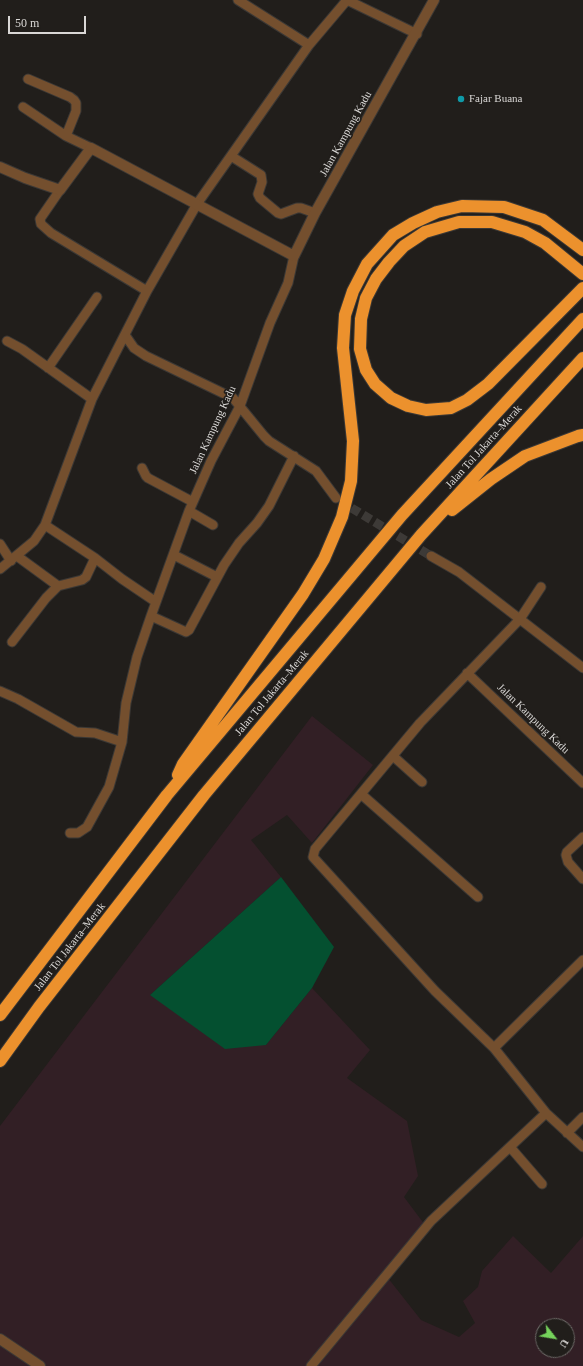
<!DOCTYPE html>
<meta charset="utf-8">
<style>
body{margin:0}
#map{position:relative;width:583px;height:1366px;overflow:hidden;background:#211e1b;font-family:"Times New Roman",serif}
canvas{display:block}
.north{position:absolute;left:535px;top:1318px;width:40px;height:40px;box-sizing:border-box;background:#211e1b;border:1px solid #6b6865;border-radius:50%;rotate:121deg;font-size:11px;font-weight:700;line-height:16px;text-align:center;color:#d9d7d5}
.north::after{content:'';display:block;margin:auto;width:14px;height:18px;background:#75d25b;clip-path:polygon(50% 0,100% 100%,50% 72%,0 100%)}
.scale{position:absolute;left:8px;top:16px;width:78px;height:18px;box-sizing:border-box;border:2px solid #d9d7d5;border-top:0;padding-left:5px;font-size:12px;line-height:14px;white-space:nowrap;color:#d9d7d5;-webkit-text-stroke:3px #211e1b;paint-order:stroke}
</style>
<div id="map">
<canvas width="583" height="1366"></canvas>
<div class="north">U</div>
<div class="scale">50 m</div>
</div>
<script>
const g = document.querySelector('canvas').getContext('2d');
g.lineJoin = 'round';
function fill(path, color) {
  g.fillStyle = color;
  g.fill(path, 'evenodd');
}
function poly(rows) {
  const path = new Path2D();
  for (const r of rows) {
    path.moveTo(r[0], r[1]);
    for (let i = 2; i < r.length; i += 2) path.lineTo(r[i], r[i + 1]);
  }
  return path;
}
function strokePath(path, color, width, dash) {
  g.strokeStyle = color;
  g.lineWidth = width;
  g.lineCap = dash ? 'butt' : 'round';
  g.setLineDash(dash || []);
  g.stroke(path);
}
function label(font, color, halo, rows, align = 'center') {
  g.font = font + ' "Times New Roman",serif';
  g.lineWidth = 3.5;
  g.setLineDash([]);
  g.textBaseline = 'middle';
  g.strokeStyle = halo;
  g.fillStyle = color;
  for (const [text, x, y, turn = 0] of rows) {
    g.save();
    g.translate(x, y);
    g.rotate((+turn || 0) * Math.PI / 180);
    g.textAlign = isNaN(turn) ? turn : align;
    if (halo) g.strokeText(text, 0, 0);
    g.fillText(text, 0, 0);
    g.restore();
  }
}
const industrial = poly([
 [312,716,373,765,312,843,287,815,251,840,281,877,150,995,266,1045,312,988,370,1050,347,1078,407,1121,418,1176,404,1197,425,1225,384,1273,421,1320,459,1337,475,1323,463,1301,478,1287,482,1271,513,1236,551,1273,583,1236,583,1366,0,1366,0,1126],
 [543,1326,567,1326,567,1350,543,1350]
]);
const green = poly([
 [281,877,334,947,312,988,266,1045,225,1049,150,995]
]);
const minorTunnel = poly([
 [340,501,431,556]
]);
const minor = poly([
 [238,0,309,45],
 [347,0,417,34],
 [28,79,70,97,74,100,76,103,76,111,66,136,91,148],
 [23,107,66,136],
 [231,156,261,175,262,182,258,194,260,198,278,213,281,214,297,208,301,208,315,213],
 [60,190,40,219,41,224,51,233,147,291],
 [125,335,134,348,146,356,233,398,264,436,269,441,316,471,336,498],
 [7,341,22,349,92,399],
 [48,368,97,297],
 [142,468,146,476,148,478,193,502],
 [189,511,213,525],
 [45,525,95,558,122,579,156,602],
 [0,544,11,561],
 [174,555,217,577],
 [17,556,58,586],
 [431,556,459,572,583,668],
 [0,569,34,541,45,525,92,399,147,291,197,204,309,45,347,0],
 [541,587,520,619,420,723,315,849,313,857,435,991,494,1048,546,1113,583,1147],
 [151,616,186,632,189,630,224,565,239,543,257,523,269,506,294,456],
 [12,642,46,598,58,586,82,580,86,577,95,558],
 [467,673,583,783],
 [0,691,18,699,76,732,95,733,122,742],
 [393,756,422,782],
 [361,794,478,897],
 [70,833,78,833,87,827,109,787,122,742,126,703,137,657,151,616,189,511,211,461,240,406,270,323,288,283,294,256],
 [583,837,567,852,566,855,568,862,583,879],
 [494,1048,583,960],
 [567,1133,583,1117],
 [510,1147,542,1184],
 [311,1366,431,1221,546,1113]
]);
const tertiary = poly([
 [0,167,25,178,60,190,91,148,294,256,315,213,434,0],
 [0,1339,40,1366]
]);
const motorway = poly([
 [583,274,545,243,525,232,492,222,459,222,425,232,404,246,389,262,376,279,366,298,361,319,360,349,366,370,375,384,391,398,408,406,426,410,451,408,467,400,488,384,583,288],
 [452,510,491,479,525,456,578,436,583,435],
 [178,775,183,764,303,594,324,559,342,517,351,481,353,441,343,348,345,315,353,291,367,264,393,235,413,223,437,212,462,206,504,207,543,220,583,250],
 [0,1015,167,795,402,515,583,319],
 [0,1061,39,1007,204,795,421,535,583,358]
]);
const markers = [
 [461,99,4,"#0f9aa8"]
];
const poiNames = [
 ["Fajar Buana",469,99]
];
const streetNames = [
 ["Jalan Kampung Kadu",346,134,-61],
 ["Jalan Kampung Kadu",213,430,-65],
 ["Jalan Tol Jakarta–Merak",484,447,-48],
 ["Jalan Tol Jakarta–Merak",272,693,-50],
 ["Jalan Kampung Kadu",533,719,44],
 ["Jalan Tol Jakarta–Merak",70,947,-52]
];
fill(industrial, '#321f25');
fill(green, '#045030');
strokePath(minorTunnel, '#3d3a37', 9, [9, 4.5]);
strokePath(minor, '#3b3835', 11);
strokePath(tertiary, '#3b3835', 12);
strokePath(motorway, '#3b3835', 14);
strokePath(minor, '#744f2e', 9);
strokePath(tertiary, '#744f2e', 10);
strokePath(motorway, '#ec912d', 12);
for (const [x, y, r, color] of markers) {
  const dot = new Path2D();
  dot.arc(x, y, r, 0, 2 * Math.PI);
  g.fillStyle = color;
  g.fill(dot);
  strokePath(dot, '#211e1b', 1.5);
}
label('11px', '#d9d7d5', '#211e1b', poiNames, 'left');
label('11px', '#d9d7d5', '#211e1b', streetNames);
</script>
